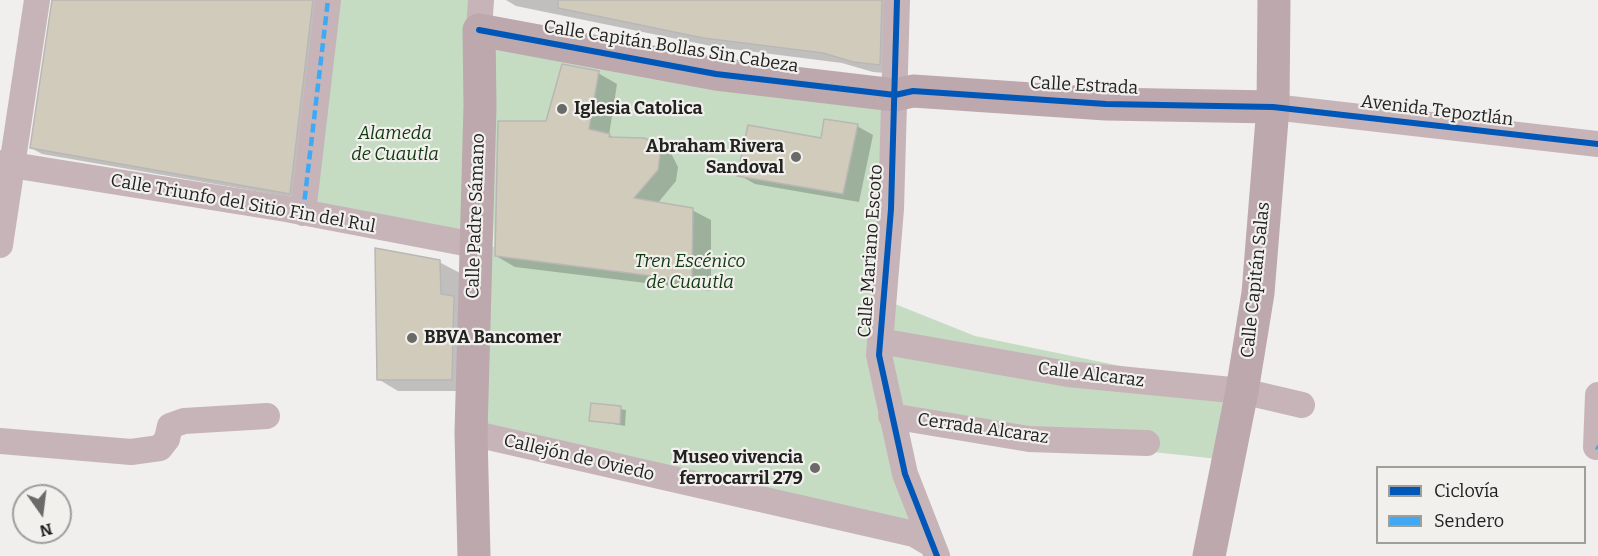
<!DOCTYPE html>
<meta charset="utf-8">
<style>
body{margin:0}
#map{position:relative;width:1598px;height:556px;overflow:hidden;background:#f0efee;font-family:Bitter,serif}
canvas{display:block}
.legend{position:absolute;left:1376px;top:466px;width:210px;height:78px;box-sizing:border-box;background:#f1f0ed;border:2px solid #9e9e9b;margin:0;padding:8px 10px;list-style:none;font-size:18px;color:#222221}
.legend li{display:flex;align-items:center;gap:12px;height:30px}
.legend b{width:30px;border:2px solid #9e9e9b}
.north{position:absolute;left:12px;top:484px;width:60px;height:60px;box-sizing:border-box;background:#f1f0ed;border:2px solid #9e9e9b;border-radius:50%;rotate:166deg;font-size:16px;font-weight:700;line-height:24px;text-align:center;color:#222221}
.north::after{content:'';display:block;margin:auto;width:21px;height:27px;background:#6a6a69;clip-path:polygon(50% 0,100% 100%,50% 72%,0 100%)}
</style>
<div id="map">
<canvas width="1598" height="556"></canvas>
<ul class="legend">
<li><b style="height:8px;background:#0057b8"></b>Ciclovía</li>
<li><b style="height:8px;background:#3fa9f5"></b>Sendero</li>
</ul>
<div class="north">N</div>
</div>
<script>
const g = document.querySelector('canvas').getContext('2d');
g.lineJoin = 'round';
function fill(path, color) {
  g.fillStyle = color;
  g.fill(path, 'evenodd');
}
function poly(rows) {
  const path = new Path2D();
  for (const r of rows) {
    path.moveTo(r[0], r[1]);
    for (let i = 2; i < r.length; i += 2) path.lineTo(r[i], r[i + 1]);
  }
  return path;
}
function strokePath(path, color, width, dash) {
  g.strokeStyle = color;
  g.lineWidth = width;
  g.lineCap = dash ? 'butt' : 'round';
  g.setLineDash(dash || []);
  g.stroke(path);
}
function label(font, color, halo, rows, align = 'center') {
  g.font = font + ' Bitter,serif';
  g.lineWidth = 4.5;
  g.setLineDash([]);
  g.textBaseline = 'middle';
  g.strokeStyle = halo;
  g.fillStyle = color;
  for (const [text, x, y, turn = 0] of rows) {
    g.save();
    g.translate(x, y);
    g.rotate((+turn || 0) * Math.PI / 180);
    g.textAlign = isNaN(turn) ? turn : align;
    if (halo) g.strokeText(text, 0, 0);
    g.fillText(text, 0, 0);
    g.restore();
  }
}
const green = poly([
 [328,0,481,0,479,30,895,95,885,300,975,336,1242,391,1228,460,1029,439,892,416,931,544,471,433,475,245,303,213],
 [492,161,494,247,475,245]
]);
const shadow = poly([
 [53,0,326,0,301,199,42,154,31,148],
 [506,0,901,0,898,74,873,72,842,63,716,47,516,6],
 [598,73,617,84,609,135,616,139,652,142,671,153,678,167,676,181,657,204,692,210,711,220,711,291,515,267,496,256,547,122],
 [857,126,873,135,859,202,755,184,739,175],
 [439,262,460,273,471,391,398,391,378,379],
 [592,404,626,410,625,426,591,420]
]);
const building = poly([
 [52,0,313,0,290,194,30,148,52,0],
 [558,0,882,0,880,65,853,62,823,53,703,38,558,8,558,0],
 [562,64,599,71,589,129,610,134,609,137,644,138,652,141,656,146,660,155,658,170,634,198,693,208,692,281,495,256,498,121,546,121,562,64],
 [824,119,858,124,843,194,737,176,748,125,821,138,824,119],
 [375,248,440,260,441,294,454,296,452,380,377,380,375,248],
 [591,403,621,406,620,424,589,421,591,403]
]);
const street = poly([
 [897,0,891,209,879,355,905,474,937,556],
 [479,30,481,0],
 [1273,107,1598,144],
 [0,163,286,209,475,245],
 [303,213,328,0],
 [0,245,37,0],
 [880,341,1068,374,1242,391,1302,405],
 [891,416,1029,439,1147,443],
 [471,433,914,534,931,544],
 [0,441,131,452,160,448,167,439,170,426,184,421,267,416],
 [1596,447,1598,395]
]);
const secondary = poly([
 [474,556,471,433,480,106,479,30,716,74,895,95,913,91,1106,104,1273,107],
 [1209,556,1242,391,1258,293,1273,107,1274,0]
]);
const quiet = poly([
 [303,213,328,0],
 [1596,447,1598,448]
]);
const cycleway = poly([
 [897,0,891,209,879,355,905,474,937,556],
 [479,30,716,74,895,95,913,91,1106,104,1273,107,1598,144]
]);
const markers = [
 [562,109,6,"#6a6a69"],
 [796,157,6,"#6a6a69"],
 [412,338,6,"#6a6a69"],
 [815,468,6,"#6a6a69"]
];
const streetNames = [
 ["Calle Capitán Bollas Sin Cabeza",671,47,9],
 ["Calle Estrada",1084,86,3],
 ["Avenida Tepoztlán",1437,111,7],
 ["Calle Triunfo del Sitio Fin del Rul",243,204,10],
 ["Calle Padre Sámano",476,216,-88],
 ["Calle Mariano Escoto",871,251,-86],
 ["Calle Capitán Salas",1256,280,-84],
 ["Calle Alcaraz",1091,375,7],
 ["Cerrada Alcaraz",983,429,8],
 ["Callejón de Oviedo",579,458,13]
];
const poiNames = [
 ["Iglesia Catolica",574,109],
 ["Abraham Rivera",784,147,"right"],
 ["Sandoval",784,168,"right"],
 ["BBVA Bancomer",424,338],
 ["Museo vivencia",803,458,"right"],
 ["ferrocarril 279",803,479,"right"]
];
const parkNames = [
 ["Alameda",395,134],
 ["de Cuautla",395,155],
 ["Tren Escénico",690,262],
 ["de Cuautla",690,283]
];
fill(green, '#c5dcc3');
fill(shadow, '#0003');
fill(building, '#d0cbbb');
strokePath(building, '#b8b7b6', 1.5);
strokePath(street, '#c7b4b8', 26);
strokePath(secondary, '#bda8ad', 33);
strokePath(quiet, '#3fa9f5', 4.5, [9, 4.5]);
strokePath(cycleway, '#0057b8', 6);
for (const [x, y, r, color] of markers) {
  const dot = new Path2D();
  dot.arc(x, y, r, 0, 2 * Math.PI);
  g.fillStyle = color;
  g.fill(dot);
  strokePath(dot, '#f1f0ed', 2);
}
label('18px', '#222221', '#f1f0ed', streetNames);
label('bold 18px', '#222221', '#f1f0ed', poiNames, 'left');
label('italic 18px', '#113910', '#f1f0ed', parkNames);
</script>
